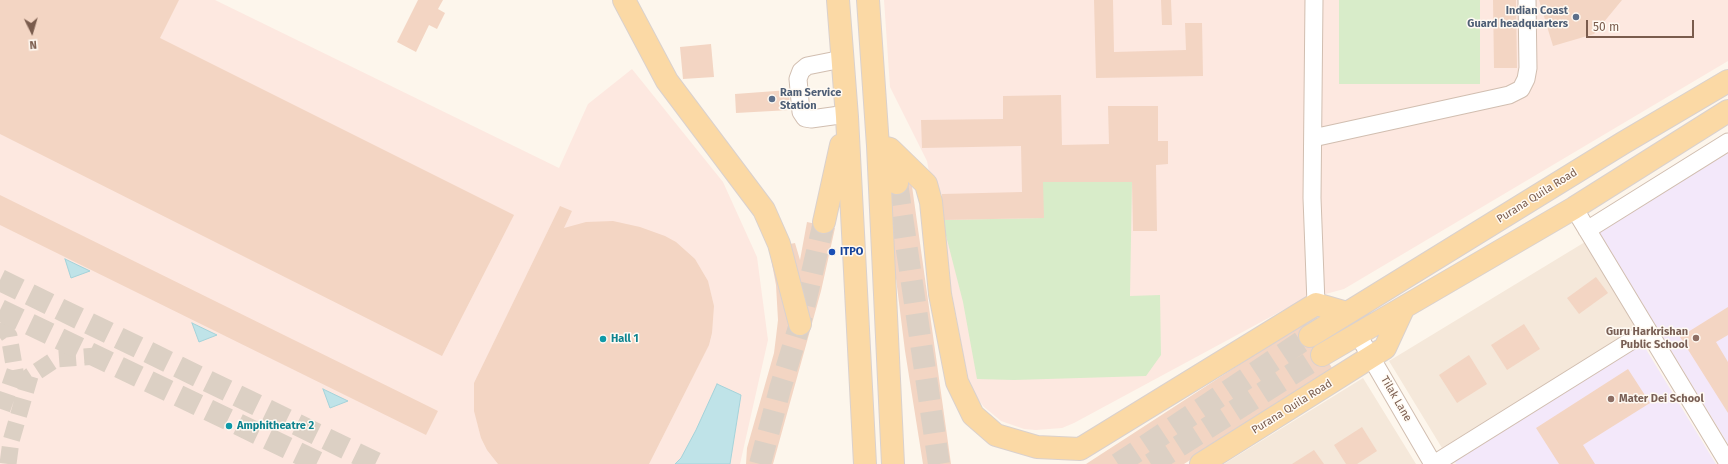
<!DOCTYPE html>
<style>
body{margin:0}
#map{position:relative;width:1728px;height:464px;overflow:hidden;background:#fdf6ec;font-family:"Fira Sans",sans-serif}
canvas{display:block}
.north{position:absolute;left:12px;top:12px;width:40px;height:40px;-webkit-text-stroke:3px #fffaf3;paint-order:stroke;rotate:175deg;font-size:11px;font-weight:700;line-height:16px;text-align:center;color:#7a5c4d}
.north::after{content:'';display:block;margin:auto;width:14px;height:18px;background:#7a5c4d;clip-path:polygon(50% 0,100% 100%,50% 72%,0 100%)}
.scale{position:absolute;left:1586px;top:20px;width:108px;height:18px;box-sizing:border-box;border:2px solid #7a5c4d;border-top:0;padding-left:5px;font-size:12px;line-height:14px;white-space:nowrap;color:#7a5c4d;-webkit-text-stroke:3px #fffaf3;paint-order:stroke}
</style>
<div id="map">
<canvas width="1728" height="464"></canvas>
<div class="north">N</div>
<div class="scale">50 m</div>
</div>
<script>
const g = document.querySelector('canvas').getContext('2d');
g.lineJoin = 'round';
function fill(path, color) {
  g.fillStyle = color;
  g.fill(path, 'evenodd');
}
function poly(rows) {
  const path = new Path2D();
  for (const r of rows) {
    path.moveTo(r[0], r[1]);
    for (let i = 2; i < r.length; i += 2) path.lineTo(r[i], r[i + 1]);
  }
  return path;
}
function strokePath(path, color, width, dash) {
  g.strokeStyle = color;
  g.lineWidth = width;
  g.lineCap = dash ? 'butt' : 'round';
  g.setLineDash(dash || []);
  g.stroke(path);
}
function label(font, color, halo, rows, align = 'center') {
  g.font = font + ' "Fira Sans",sans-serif';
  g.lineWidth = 3;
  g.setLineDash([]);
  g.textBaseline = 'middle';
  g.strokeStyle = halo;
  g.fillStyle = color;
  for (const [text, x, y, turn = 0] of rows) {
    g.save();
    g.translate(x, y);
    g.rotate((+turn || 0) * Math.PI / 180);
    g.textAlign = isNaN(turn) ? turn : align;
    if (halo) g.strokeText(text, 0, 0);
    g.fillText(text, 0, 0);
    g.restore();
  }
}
const residential = poly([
 [1585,242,1638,328,1442,448,1389,361],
 [1363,378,1416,464,1224,464]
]);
const commercial = poly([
 [0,0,215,0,559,168,588,104,632,69,723,182,757,257,768,340,740,464,0,464],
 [884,0,1728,0,1728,61,1344,289,1300,301,1074,423,1062,428,1036,430,1024,429,1001,421,984,407,970,389,927,161,890,87]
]);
const education = poly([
 [1728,153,1728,444,1599,232],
 [1641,341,1716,464,1456,464,1452,457]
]);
const green = poly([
 [1339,0,1480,0,1480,84,1339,84],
 [1043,182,1132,182,1130,296,1160,295,1161,355,1146,376,1014,380,977,379,963,302,942,220,1043,218]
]);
const water = poly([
 [65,259,90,271,71,278,65,259],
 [192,323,217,335,199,342,192,323],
 [717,384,741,395,730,464,675,464,681,458,696,430,717,384],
 [323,389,348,401,330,408,323,389]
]);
const building = poly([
 [0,0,179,0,160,38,514,215,442,356,0,134],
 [418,0,443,0,438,9,445,13,437,29,429,25,416,52,397,42],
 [1094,0,1113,0,1114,52,1186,50,1185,23,1202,23,1203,76,1096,78],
 [1161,0,1171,0,1172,25,1162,25],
 [1493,0,1516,0,1517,68,1494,68],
 [1539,0,1622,0,1594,34,1553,46],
 [711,44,714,77,683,79,680,47],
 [789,90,790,110,736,113,735,94],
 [1061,95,1062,145,1109,144,1108,106,1158,106,1158,141,1168,141,1168,164,1156,165,1157,231,1133,231,1132,182,1043,182,1044,218,942,220,942,194,1022,192,1021,146,922,148,921,120,1003,119,1003,96],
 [911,179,951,464,923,464,905,351,884,182],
 [0,195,438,411,426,435,0,225],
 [560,206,572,211,564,228,586,222,613,221,640,227,665,236,676,242,695,259,708,281,714,306,712,333,709,345,649,464,498,464,487,450,481,438,474,411,474,383],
 [807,222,835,228,821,291,773,464,746,464,747,448,774,353,776,337,778,320,776,285,769,248,795,243,800,260],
 [1596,277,1608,293,1579,314,1567,298],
 [1728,307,1728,335,1716,342,1728,362,1728,413,1680,337],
 [1305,322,1332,368,1184,464,1086,464],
 [1524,324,1540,349,1507,370,1491,345],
 [1469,355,1487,384,1457,403,1439,375],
 [1628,369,1650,403,1583,445,1595,464,1559,464,1536,428],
 [1362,427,1377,451,1357,464,1346,464,1334,445],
 [1314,450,1324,464,1292,464]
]);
const minorTunnel = poly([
 [0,323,9,336,15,371,0,415],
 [8,464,11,441,30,376,56,359,96,356]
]);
const majorTunnel = poly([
 [897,183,939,464],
 [0,280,378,464],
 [0,310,321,464],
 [760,464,780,389,800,324,824,222],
 [1118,464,1310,336],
 [1151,464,1322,355]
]);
const minor = poly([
 [1314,0,1312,198,1316,304],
 [842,59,807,66,801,71,798,79,801,112,805,118,811,119,847,114],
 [1313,138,1509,95,1521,89,1526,79,1528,68,1527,0],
 [1574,208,1728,463],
 [1587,230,1728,142],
 [1358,335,1433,464],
 [1434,464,1647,331]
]);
const major = poly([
 [624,0,667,81,764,210,779,244,800,324],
 [838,0,847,117,865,464],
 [868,0,878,146,893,464],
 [878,146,890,149,926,184,931,202,940,294,957,382,973,415,996,435,1037,447,1080,449,1316,304,1347,313],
 [881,152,897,183],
 [824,222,841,145],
 [1310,336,1623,143,1728,81],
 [1322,355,1574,208,1728,111],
 [1201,464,1385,348,1403,309]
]);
const markers = [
 [1576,17,4,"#5c6f8a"],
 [772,99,4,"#5c6f8a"],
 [832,252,4,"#1a4fb4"],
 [1696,338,4,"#8d6e63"],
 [603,339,4,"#0f9aa8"],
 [1611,399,4,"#8d6e63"],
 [229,426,4,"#0f9aa8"]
];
const serviceNames = [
 ["Indian Coast",1568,11],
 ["Guard headquarters",1568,24],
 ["Ram Service",780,93,"left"],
 ["Station",780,106,"left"]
];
const streetNames = [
 ["Purana Quila Road",1537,196,-32],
 ["Tilak Lane",1396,399,60],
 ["Purana Quila Road",1292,407,-32]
];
const transitNames = [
 ["ITPO",840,252]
];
const educationNames = [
 ["Guru Harkrishan",1688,332],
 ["Public School",1688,345],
 ["Mater Dei School",1619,399,"left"]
];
const cultureNames = [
 ["Hall 1",611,339],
 ["Amphitheatre 2",237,426]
];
fill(residential, '#f5e8da');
fill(commercial, '#fde8e0');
fill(education, '#f3e8fa');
fill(green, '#d8ecc9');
fill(water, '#bfe3e8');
strokePath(water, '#a5d3da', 1);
fill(building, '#f3d5c3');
strokePath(minorTunnel, '#dcd0c4', 17, [17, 8]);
strokePath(majorTunnel, '#dcd0c4', 22, [22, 11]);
strokePath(minor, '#d1beb0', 19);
strokePath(major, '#dad1cd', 24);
strokePath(minor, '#fff', 17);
strokePath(major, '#fbd9a5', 22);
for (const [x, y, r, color] of markers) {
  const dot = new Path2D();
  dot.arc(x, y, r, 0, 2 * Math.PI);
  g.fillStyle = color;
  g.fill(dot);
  strokePath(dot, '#fffaf3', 1.5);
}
label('bold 11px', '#4e5e75', '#fffaf3', serviceNames, 'right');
label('11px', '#7a5c4d', '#fffaf3', streetNames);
label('bold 11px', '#164399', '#fffaf3', transitNames, 'left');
label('bold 11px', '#785e54', '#fffaf3', educationNames, 'right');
label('bold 11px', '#0d838f', '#fffaf3', cultureNames, 'left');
</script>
